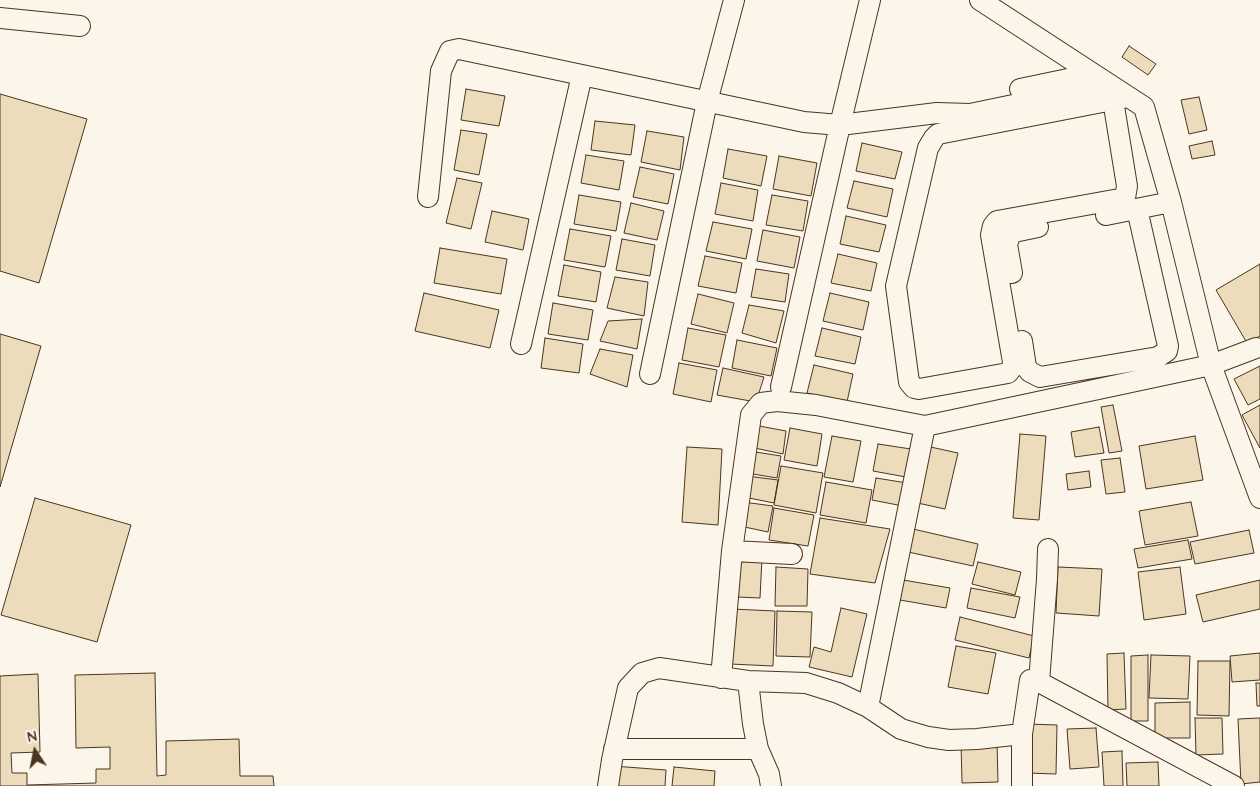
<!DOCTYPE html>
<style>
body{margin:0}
#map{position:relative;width:1260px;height:786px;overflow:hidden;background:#fbf6e9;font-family:Quicksand,sans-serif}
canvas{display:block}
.north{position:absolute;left:10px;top:726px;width:50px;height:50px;-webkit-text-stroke:4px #fbf6e9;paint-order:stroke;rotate:349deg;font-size:14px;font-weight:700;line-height:20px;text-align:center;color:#4a3520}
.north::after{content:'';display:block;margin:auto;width:18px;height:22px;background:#4a3520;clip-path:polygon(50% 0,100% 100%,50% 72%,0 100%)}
</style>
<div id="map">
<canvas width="1260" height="786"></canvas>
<div class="north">N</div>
</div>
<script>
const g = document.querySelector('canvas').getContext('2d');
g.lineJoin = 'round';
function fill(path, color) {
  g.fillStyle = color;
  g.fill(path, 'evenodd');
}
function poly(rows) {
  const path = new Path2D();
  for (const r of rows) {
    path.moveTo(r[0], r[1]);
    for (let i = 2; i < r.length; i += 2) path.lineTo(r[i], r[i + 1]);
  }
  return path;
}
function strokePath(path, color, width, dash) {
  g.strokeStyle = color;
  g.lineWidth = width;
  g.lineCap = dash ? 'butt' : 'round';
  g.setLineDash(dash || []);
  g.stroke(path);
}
const building = poly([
 [1129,46,1156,64,1148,75,1122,57,1129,46],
 [466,89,505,96,499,126,461,120,466,89],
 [0,94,87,119,39,283,0,271,0,94],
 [1199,97,1207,130,1189,134,1181,100,1199,97],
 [595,121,635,125,631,155,591,150,595,121],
 [461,130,487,134,479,175,454,170,461,130],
 [647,131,684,137,680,170,641,162,647,131],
 [1212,141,1215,155,1192,159,1189,146,1212,141],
 [862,143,902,152,895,179,856,171,862,143],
 [728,149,767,156,761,186,723,178,728,149],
 [586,155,624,161,619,190,581,183,586,155],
 [779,156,817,163,811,196,773,189,779,156],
 [640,167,674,174,668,204,633,197,640,167],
 [457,178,482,183,471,229,446,223,457,178],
 [854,181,893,189,887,217,847,208,854,181],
 [721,183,758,190,753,221,715,214,721,183],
 [579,195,621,202,616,231,574,224,579,195],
 [772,195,808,201,803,231,766,225,772,195],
 [631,203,664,211,657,240,624,233,631,203],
 [492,211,529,219,523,250,485,242,492,211],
 [846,216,886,225,879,252,840,244,846,216],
 [713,222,752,229,746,259,706,251,713,222],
 [570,229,611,236,605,267,564,260,570,229],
 [763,230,800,237,794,268,757,261,763,230],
 [622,239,655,245,650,276,616,270,622,239],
 [440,248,507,259,501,294,434,283,440,248],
 [838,254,877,263,871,291,831,283,838,254],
 [705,256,742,263,736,293,698,286,705,256],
 [1260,264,1260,336,1247,343,1216,290,1260,264],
 [564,265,601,272,596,302,558,296,564,265],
 [756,269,789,274,785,302,751,297,756,269],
 [615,277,648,282,644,316,607,308,615,277],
 [424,293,499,310,490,348,415,331,424,293],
 [830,293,869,302,863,330,823,321,830,293],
 [698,294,734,303,727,333,691,324,698,294],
 [553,303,593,310,588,340,548,334,553,303],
 [749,305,784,311,776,343,742,333,749,305],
 [642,319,637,349,600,341,608,321,642,319],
 [688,328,726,335,719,367,682,360,688,328],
 [822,328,861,337,855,364,815,356,822,328],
 [0,334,41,346,0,487,0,334],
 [545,338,583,344,579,373,541,368,545,338],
 [737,340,777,348,771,376,732,368,737,340],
 [600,349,633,355,627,387,590,374,600,349],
 [679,363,717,370,711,402,673,394,679,363],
 [814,365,853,374,847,402,807,393,814,365],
 [1260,366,1260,399,1248,405,1234,379,1260,366],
 [723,368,764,377,756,402,717,395,723,368],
 [1113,405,1122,451,1109,453,1101,407,1113,405],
 [1260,405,1260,448,1242,415,1260,405],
 [754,425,786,431,783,454,750,447,754,425],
 [1099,427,1104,453,1075,457,1071,432,1099,427],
 [790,428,822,434,817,466,784,460,790,428],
 [1020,434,1046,436,1039,520,1013,518,1020,434],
 [832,436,861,441,853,482,824,477,832,436],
 [1195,436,1203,480,1146,489,1139,446,1195,436],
 [878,444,911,449,906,477,873,471,878,444],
 [926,446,958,453,945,509,913,502,926,446],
 [687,447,722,449,718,525,682,522,687,447],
 [749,451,781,456,777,478,747,473,749,451],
 [1120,458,1125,492,1106,494,1101,460,1120,458],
 [781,466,823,473,816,513,774,505,781,466],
 [1089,471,1091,487,1068,490,1066,474,1089,471],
 [747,476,778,480,774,503,744,497,747,476],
 [876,478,907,483,903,506,872,500,876,478],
 [826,482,872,490,866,523,820,515,826,482],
 [35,498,131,525,97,642,1,615,35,498],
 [743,502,773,506,768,532,740,526,743,502],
 [1191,502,1198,536,1145,545,1139,511,1191,502],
 [774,508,814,515,808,546,769,540,774,508],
 [820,518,890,529,875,583,810,574,820,518],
 [913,529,978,544,973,566,908,552,913,529],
 [1249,530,1254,553,1195,564,1190,542,1249,530],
 [1188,540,1192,559,1138,568,1134,549,1188,540],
 [738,558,762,558,760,598,737,597,738,558],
 [978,562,1021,572,1015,595,972,584,978,562],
 [776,567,808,569,807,606,775,606,776,567],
 [1058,567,1102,569,1099,616,1056,613,1058,567],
 [1180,567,1186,614,1144,620,1138,572,1180,567],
 [903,580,950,588,946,608,900,600,903,580],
 [1260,580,1260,609,1203,622,1196,595,1260,580],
 [971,588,1020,597,1015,618,967,608,971,588],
 [841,608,867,614,852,677,809,667,814,647,831,652,841,608],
 [732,609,775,611,773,666,730,664,732,609],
 [777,611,812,612,810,657,776,656,777,611],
 [960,617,1034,636,1029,658,955,640,960,617],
 [956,646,996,653,988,694,948,687,956,646],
 [1124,653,1126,709,1108,710,1107,654,1124,653],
 [1260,653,1260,680,1232,682,1230,656,1260,653],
 [1148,655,1148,721,1131,721,1131,656,1148,655],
 [1151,655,1190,656,1188,699,1149,698,1151,655],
 [1198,661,1230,661,1229,716,1197,715,1198,661],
 [155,673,157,776,166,775,166,741,239,739,240,776,273,776,274,786,0,786,0,676,38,674,40,752,11,753,12,773,27,773,27,785,96,783,96,769,110,769,110,747,76,748,75,675,155,673],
 [1256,683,1260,683,1260,706,1257,706,1256,683],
 [1190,702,1190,738,1155,738,1155,703,1190,702],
 [1195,718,1222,718,1223,754,1196,755,1195,718],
 [1260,718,1260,782,1241,784,1238,719,1260,718],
 [1027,724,1057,725,1056,774,1027,773,1027,724],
 [1096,728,1099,767,1070,769,1067,729,1096,728],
 [997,742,998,782,962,783,961,743,997,742],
 [1122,751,1123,786,1104,786,1102,752,1122,751],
 [1158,762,1159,786,1127,786,1126,763,1158,762],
 [613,766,666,770,665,786,611,786,613,766],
 [674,767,715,771,714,786,672,786,674,767]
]);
const minor = poly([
 [980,0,1144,107,1171,202,1211,365,1260,498],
 [0,18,80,26],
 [1020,89,1092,74],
 [1113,100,1127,186,1125,198,997,221,993,226,991,235,1013,362,1012,368,1008,373,919,389,914,388,909,382,896,286,928,148,934,138,938,134,1128,97],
 [428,197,441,71,450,51,459,49,804,122,840,125,937,113,970,114,1109,85],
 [1106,215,1171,202],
 [1012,273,1007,244,1010,236,1014,232,1038,227],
 [1022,341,1026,367,1030,372,1040,377,1158,357,1167,351,1168,346,1137,209],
 [521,344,582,75],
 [650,374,707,102,734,0],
 [781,387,840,125,870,0],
 [732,551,792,554],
 [721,678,732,551,751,415,761,403,777,401,816,405,925,426],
 [748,681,753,724,758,749,769,774,771,786],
 [1039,682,1047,579,1048,549],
 [868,707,925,426,1211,365,1256,348],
 [614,749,758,749],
 [608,786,612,760,628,688,642,673,659,668,748,681,806,683,838,693,868,707,901,729,928,737,949,740,977,739,1022,734],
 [1022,786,1022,734,1030,680,1039,682,1234,786]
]);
fill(building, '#ecdcbc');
strokePath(building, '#4a3520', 1);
strokePath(minor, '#4a3520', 22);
strokePath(minor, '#fbf6e9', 20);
</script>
